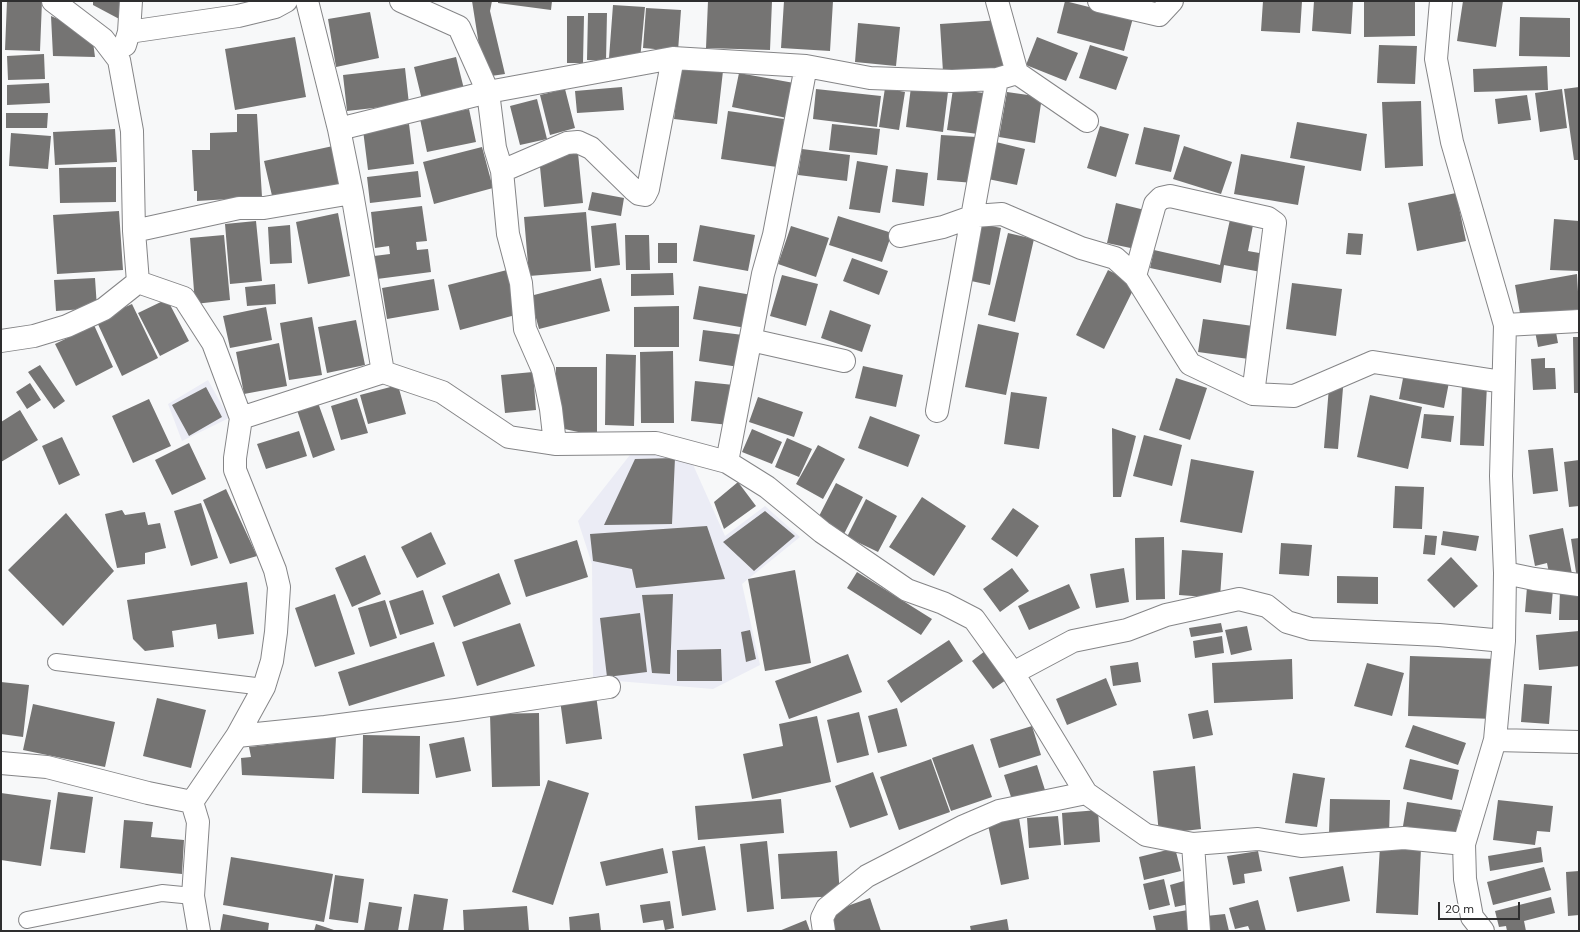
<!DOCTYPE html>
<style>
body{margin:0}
#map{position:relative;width:1580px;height:932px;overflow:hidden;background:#f7f8f9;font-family:"DM Sans",sans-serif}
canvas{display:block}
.frame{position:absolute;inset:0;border:2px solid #2e2e2f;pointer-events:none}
.scale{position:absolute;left:1438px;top:902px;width:82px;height:18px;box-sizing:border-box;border:2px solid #2e2e2f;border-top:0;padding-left:5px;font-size:12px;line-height:14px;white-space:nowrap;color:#2e2e2f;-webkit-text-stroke:3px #fff;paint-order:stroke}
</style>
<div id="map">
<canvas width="1580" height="932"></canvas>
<div class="frame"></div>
<div class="scale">20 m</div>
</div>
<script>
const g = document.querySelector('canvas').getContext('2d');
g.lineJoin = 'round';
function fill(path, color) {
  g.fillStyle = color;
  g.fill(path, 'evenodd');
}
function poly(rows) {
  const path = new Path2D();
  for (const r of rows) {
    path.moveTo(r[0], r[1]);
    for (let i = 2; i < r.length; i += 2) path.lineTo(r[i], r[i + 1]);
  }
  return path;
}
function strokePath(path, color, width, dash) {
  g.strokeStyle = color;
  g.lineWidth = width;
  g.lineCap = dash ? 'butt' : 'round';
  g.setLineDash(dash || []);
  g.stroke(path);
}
const built = poly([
 [208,380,229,418,182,441,168,404],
 [637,446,690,458,725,536,765,506,800,537,742,584,760,665,713,689,593,679,592,564,578,521]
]);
const building = poly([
 [7,1,42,1,40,51,5,50],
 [93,1,124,1,123,21,93,5],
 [472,1,492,1,490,11,505,74,484,77],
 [498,1,552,1,551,10,498,3],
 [708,1,772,1,770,50,706,48],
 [784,1,833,1,830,51,781,48],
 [1065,1,1133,18,1124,51,1057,33],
 [1263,1,1302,1,1300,33,1261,31],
 [1314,1,1353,1,1351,34,1312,31],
 [1463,1,1503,1,1496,47,1457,41],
 [1364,2,1415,2,1415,36,1364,37],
 [613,5,645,7,640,60,609,58],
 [646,8,681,10,678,51,643,48],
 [370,12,379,58,336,67,328,19],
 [588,13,607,13,606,61,587,60],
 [51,16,92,34,95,57,53,56],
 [567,16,584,16,583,63,567,63],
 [1520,17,1570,18,1570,57,1519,56],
 [1000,20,1003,68,943,72,940,24],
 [858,23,900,27,896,66,855,62],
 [295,37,306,97,235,110,225,49],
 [1037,37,1078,53,1066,81,1026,65],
 [1090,45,1128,57,1116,90,1079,78],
 [1379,45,1417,46,1415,84,1377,83],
 [44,54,45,79,8,80,7,56],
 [456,57,464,89,422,100,414,67],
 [680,66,723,71,717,124,674,119],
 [1547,66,1548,90,1474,92,1473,69],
 [405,68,409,104,347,111,343,75],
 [739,73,794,83,787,118,732,107],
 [49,83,50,103,7,105,7,85],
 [622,87,624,110,577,113,575,91],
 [911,87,948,92,943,132,906,127],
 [1579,87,1579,160,1574,160,1564,89],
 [885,88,905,92,899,130,879,127],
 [565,89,575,128,550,135,540,95],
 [816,89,881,96,877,127,813,119],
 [953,89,984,93,978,134,947,130],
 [1562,89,1567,128,1540,132,1535,93],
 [1007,92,1042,97,1035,143,999,137],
 [1527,95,1531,120,1498,124,1495,99],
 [537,99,547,139,520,145,510,106],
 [1421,101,1423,166,1385,168,1382,102],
 [469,109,476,142,427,152,420,119],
 [728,111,784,119,777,167,721,159],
 [6,113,48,113,47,128,6,128],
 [237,114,257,114,262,197,197,201,197,191,194,191,192,150,210,150,210,133,237,132],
 [1297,122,1367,134,1361,171,1290,158],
 [409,124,414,164,368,170,363,130],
 [832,124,880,129,877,155,829,150],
 [1100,126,1129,134,1116,177,1087,168],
 [1144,127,1180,135,1171,172,1135,164],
 [115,129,117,162,55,165,53,132],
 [11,133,51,136,48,169,9,166],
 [941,135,977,137,974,183,937,180],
 [996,142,1025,149,1017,185,988,179],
 [333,146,342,186,273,200,264,161],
 [1184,146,1232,162,1221,194,1173,179],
 [482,147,493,188,434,204,423,162],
 [802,149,850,155,847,181,798,175],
 [578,153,583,203,544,207,539,157],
 [1241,154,1305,166,1298,205,1234,194],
 [857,161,888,166,880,213,849,209],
 [116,167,116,202,60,203,59,168],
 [896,169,928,173,924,206,892,202],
 [418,171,421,197,370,203,367,177],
 [592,192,624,198,621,216,588,210],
 [1456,193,1466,241,1417,251,1408,203],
 [1116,203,1149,211,1140,250,1107,243],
 [422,206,427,241,416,242,417,250,428,249,431,272,377,279,374,256,390,254,389,246,375,248,371,212],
 [119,211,123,270,57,274,53,215],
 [586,212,591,271,529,276,524,217],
 [338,213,350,276,308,284,296,222],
 [1231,215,1254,220,1248,251,1265,254,1261,272,1224,265,1221,283,1150,268,1154,250,1220,265],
 [838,216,892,233,882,262,829,245],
 [1554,219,1579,221,1579,271,1550,270],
 [256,221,262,281,230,284,225,224],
 [616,223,620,265,595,268,591,226],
 [982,224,1001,228,990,285,971,281],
 [290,225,292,263,270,264,268,227],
 [700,225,755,235,748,271,693,261],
 [791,226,829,238,816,277,778,264],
 [1008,233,1034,239,1015,322,988,315],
 [1348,233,1363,234,1361,255,1346,254],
 [224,235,230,300,195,304,190,238],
 [625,235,649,235,650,270,626,270],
 [658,243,677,243,677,263,658,263],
 [852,258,888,271,879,295,843,281],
 [507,270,519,314,460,330,448,285],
 [1108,270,1136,284,1104,349,1076,335],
 [673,273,674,295,631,296,631,274],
 [1577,274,1579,309,1521,319,1515,285],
 [782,275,818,284,806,326,770,316],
 [95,278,97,308,56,311,54,280],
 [601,278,610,311,539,329,530,296],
 [434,279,439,310,387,319,382,288],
 [1292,283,1342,289,1336,336,1286,329],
 [275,284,276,304,247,306,245,287],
 [699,286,752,295,746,328,693,319],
 [167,299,189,341,160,356,138,313],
 [132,304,158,358,122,376,96,320],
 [679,306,679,347,634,347,634,307],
 [266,307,272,340,230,348,223,316],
 [830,310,871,325,862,352,821,338],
 [312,317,322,375,289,380,280,323],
 [1203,319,1260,327,1256,360,1198,352],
 [356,320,365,365,327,373,318,327],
 [978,324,1019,333,1006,395,965,387],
 [94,325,113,367,76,386,55,344],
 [1555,327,1558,343,1538,347,1535,331],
 [703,330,743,335,739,367,699,361],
 [1573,337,1579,337,1579,393,1574,393],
 [279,343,287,386,244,394,236,352],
 [673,351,674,423,641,423,640,352],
 [606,354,636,355,634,426,605,425],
 [1545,358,1545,368,1555,368,1556,389,1533,390,1531,359],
 [40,365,65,401,54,409,28,372],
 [863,366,903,375,896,407,855,398],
 [556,367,597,367,597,436,555,427],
 [1405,368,1450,377,1444,408,1399,399],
 [533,372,536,410,505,413,501,375],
 [1176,378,1207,388,1190,440,1159,430],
 [695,381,734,385,729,425,691,421],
 [30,383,41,400,27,409,16,392],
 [1462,384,1487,385,1484,446,1460,445],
 [398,385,406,414,368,424,360,395],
 [206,387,222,417,189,436,172,405],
 [1329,387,1343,388,1338,449,1324,448],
 [1011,392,1047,397,1039,449,1004,444],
 [1370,395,1422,407,1408,469,1357,457],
 [758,397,803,412,794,437,749,422],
 [357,398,368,433,341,440,331,406],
 [149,399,171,446,133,463,112,416],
 [317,400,335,450,313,458,296,407],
 [20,410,38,440,1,462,1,422],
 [1424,414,1454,416,1451,442,1421,438],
 [870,416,920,435,908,467,858,448],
 [1112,428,1136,436,1121,497,1113,497],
 [752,429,782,442,772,464,742,452],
 [299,431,307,456,266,469,257,444],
 [1144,435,1182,445,1172,486,1133,476],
 [62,437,80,475,59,485,42,446],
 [787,438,812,449,799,477,775,467],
 [189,443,206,479,172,495,155,460],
 [818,445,845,459,823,499,796,484],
 [1553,448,1558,491,1533,494,1528,450],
 [675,458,672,524,604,525,635,459],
 [1191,459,1254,471,1242,533,1180,522],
 [1579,460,1579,506,1569,507,1564,462],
 [738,482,756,506,724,529,714,502],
 [836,483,863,497,844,534,817,520],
 [1395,486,1424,487,1422,529,1393,528],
 [226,489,257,556,230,564,203,500],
 [922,497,966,526,934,576,889,547],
 [866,499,897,516,878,552,847,537],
 [201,503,218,558,191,566,174,511],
 [1013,508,1039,526,1017,557,991,539],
 [122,510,125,515,145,512,148,525,160,523,166,548,145,553,145,564,117,568,105,514],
 [765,511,795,536,754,571,723,542],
 [66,513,114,571,63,626,8,570],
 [707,526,725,579,636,588,632,569,593,561,590,534],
 [1563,528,1572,574,1550,578,1547,563,1535,566,1529,535],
 [1443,531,1479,536,1476,551,1441,545],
 [431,532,446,564,417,578,401,547],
 [1425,535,1437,536,1435,555,1423,554],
 [1164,537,1165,599,1136,600,1135,538],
 [1579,538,1579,579,1577,579,1571,539],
 [577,540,588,577,526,597,514,560],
 [1281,543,1312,545,1309,576,1279,574],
 [1182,550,1223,553,1220,598,1179,595],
 [365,555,381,594,352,607,335,568],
 [1451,557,1478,586,1454,608,1427,580],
 [1012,568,1029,591,1000,612,983,589],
 [1124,568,1129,602,1096,608,1090,574],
 [795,570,811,663,765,671,748,579],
 [857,572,932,619,921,635,847,588],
 [499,573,511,604,454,627,442,596],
 [1337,576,1378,577,1378,604,1337,603],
 [247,582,254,634,218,639,216,624,172,631,174,647,145,651,133,639,127,600],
 [1069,584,1080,608,1029,630,1018,606],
 [1527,587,1553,589,1551,614,1525,612],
 [423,590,434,624,400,635,389,601],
 [1560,590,1579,590,1579,620,1559,620],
 [335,594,355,654,315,667,295,608],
 [673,594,670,674,652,673,642,595],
 [385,600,397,638,370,647,358,608],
 [640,613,647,672,607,677,600,618],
 [520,623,535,666,477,686,462,642],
 [1221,623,1223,632,1191,637,1189,628],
 [1247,626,1252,650,1231,655,1225,630],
 [750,630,756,659,746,662,741,632],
 [1579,631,1579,666,1539,670,1536,635],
 [1222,636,1224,653,1195,658,1193,641],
 [949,640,963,661,901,703,887,681],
 [434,642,445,676,349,706,338,672],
 [721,649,722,681,677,681,677,650],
 [985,651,1006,680,993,689,972,661],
 [848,654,862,692,789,719,775,681],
 [1410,656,1496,659,1494,719,1408,716],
 [1292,659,1293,699,1214,703,1212,663],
 [1138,662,1141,682,1113,686,1110,666],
 [1367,663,1404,673,1392,716,1354,706],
 [1106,678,1117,705,1067,725,1056,699],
 [1,682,29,685,23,737,1,734],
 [1524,684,1552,686,1549,724,1521,722],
 [596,695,602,739,566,744,560,700],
 [157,698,206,710,191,768,143,756],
 [33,704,115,722,105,767,23,750],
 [897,708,907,746,878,753,868,716],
 [1208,710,1213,735,1193,739,1188,714],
 [859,712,869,755,837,763,827,720],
 [539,713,540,786,492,787,490,714],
 [817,716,831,782,752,799,743,754,783,746,779,724],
 [1413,725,1466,743,1458,765,1405,747],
 [1032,726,1041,755,999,768,990,739],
 [363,735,420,736,419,794,362,793],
 [336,737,334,779,242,775,241,758,251,757,249,747],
 [464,737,471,771,436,778,429,744],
 [973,744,992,797,951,811,932,758],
 [931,759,950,812,899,830,880,777],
 [1410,759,1459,770,1452,800,1403,789],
 [1037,765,1045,790,1012,800,1004,775],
 [1195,766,1201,829,1159,834,1153,771],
 [873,772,888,815,850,828,835,786],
 [1293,773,1325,778,1317,827,1285,823],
 [548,780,589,793,553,905,512,892],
 [58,792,93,797,85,853,50,849],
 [1,793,51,800,41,866,1,860],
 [781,799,784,833,698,840,695,806],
 [1330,799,1390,800,1389,835,1329,834],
 [1498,800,1553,806,1550,832,1537,831,1535,845,1493,840],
 [1407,802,1461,810,1457,834,1403,826],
 [1098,810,1100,842,1064,845,1062,813],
 [1058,816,1061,845,1029,848,1027,818],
 [1019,818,1029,879,1001,885,988,825],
 [124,820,153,822,151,837,184,840,182,874,120,868],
 [767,841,774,909,747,912,740,844],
 [705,846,716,910,682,916,672,851],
 [1380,846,1421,848,1418,915,1376,913],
 [1541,847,1543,862,1490,871,1488,856],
 [663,848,668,873,606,886,600,862],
 [1175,848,1181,871,1144,880,1139,857],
 [837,851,840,896,781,899,778,854],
 [1258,851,1262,871,1244,874,1245,883,1233,885,1227,856],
 [231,857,333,874,324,922,223,905],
 [1343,866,1350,901,1297,912,1289,877],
 [1544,867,1551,890,1493,905,1487,882],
 [1579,871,1579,915,1568,916,1566,872],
 [335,875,364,879,358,923,329,919],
 [1164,879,1170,905,1149,910,1143,884],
 [1184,881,1189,904,1175,907,1170,885],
 [414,894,448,899,443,931,408,931],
 [1551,897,1555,913,1524,921,1526,931,1507,931,1506,926,1499,927,1495,911],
 [870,898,881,931,829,931,825,918,850,905],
 [1258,900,1266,931,1250,931,1248,926,1235,929,1229,908],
 [670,901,674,928,665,930,663,920,643,923,640,905],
 [369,902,402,907,398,931,364,931],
 [527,906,529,931,464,931,463,910],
 [1188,910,1191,931,1156,931,1153,916],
 [599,913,601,931,570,931,569,917],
 [223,914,269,923,268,931,220,931],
 [1225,914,1229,931,1208,931,1206,916],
 [1007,919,1009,931,971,931,970,926],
 [806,920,810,931,779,931],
 [316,924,337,931,314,931]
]);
const lane = poly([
 [56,662,264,687],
 [27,920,162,893,193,896]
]);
const street = poly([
 [53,1,103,39,119,60,132,131,134,231,138,282,184,298,213,343,241,418,383,372,442,392,509,437,555,444,656,443,727,462,767,487,822,532,907,590,943,603,974,619,1013,673,1086,793,1146,835,1193,844,1258,839,1301,846,1404,838,1464,844],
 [307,1,339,129,352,193,383,372],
 [401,1,459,27,488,92,495,148,502,171,508,234,521,283,525,329,543,370,551,409,555,444],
 [1099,1,1159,15,1172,1],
 [1441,1,1436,59,1452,142,1505,325,1501,476,1505,573,1504,641,1495,740,1464,844,1465,879,1472,917,1483,931],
 [129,32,238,16,275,7,286,1],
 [125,45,129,32,131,1],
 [1017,73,1087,121],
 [339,129,488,92,673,58,806,66,870,78,952,81,997,79,1017,73,997,1],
 [502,171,567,143,578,142,591,148,633,189,639,194,645,195,648,189,673,58],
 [134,231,239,208,264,208,352,193],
 [900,236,943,227,974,216,1002,214,1081,248,1115,258,1135,276,1190,364,1253,394,1294,396,1373,362,1503,382],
 [1135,276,1155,204,1161,198,1170,196,1268,218,1275,223,1253,394],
 [1505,325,1579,321],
 [751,340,844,361],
 [1,341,34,336,67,326,104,309,138,282],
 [937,411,997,79],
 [727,462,763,274,774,235,806,66],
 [1505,573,1534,579,1579,585],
 [1013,673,1073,641,1127,630,1166,615,1239,599,1267,606,1287,622,1311,629,1439,635,1504,641],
 [237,736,325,727,456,710,609,687],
 [1495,740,1579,742],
 [1,763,47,767,148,793,192,802],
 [1193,844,1199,931],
 [199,931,193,896,198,822,192,802,237,736,264,687,272,661,276,632,279,587,275,570,235,470,235,458,241,418],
 [824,931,822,918,827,908,867,876,964,826,999,811,1086,793]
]);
fill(built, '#ebecf5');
fill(building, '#757473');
strokePath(lane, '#858587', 18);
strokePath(street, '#858587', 24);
strokePath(lane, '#fff', 16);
strokePath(street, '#fff', 22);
</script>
